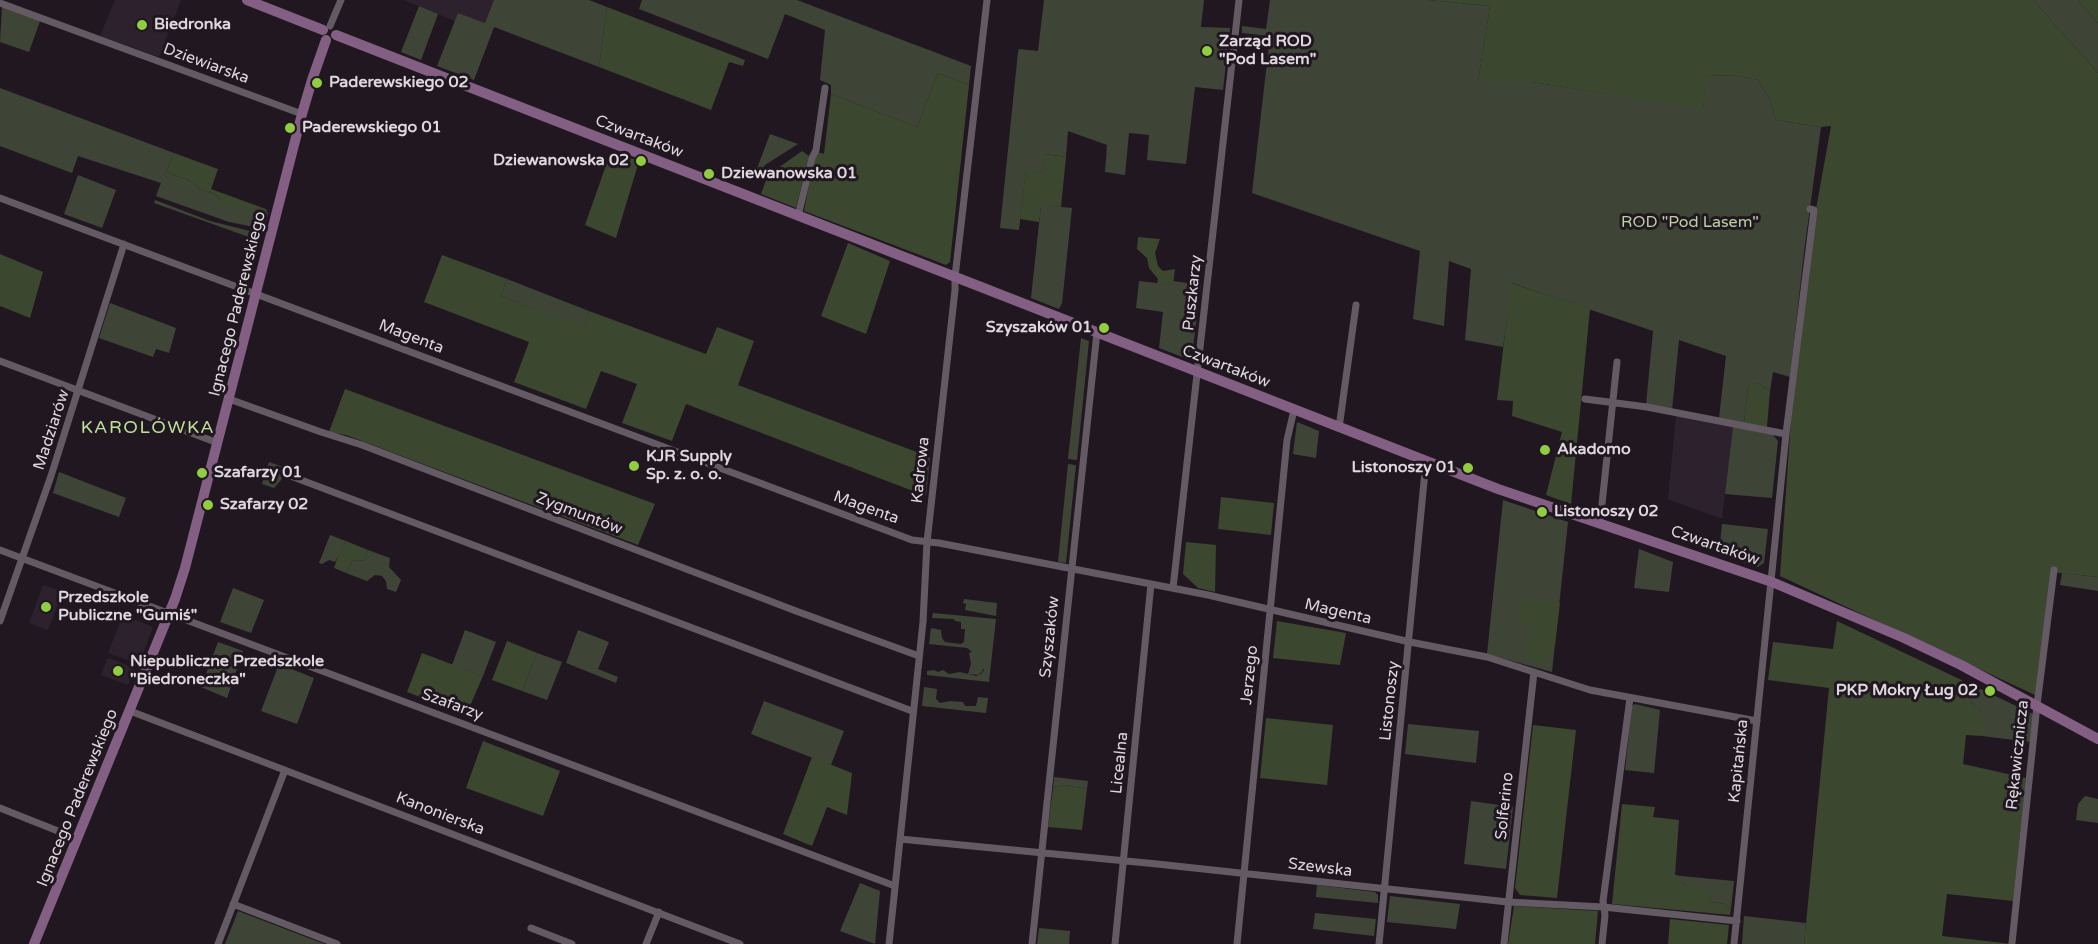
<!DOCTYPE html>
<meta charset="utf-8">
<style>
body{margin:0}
canvas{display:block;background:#201720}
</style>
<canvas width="2098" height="944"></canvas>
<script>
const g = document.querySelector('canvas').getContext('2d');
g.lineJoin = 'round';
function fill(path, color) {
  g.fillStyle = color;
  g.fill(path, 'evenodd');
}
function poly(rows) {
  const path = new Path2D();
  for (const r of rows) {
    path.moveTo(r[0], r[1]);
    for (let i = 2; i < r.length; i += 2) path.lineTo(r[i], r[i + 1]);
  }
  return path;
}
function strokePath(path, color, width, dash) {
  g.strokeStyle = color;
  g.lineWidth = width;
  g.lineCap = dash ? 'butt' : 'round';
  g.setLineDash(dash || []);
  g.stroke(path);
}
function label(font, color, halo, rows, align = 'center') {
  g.font = font + ' "Varela Round",sans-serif';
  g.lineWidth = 6;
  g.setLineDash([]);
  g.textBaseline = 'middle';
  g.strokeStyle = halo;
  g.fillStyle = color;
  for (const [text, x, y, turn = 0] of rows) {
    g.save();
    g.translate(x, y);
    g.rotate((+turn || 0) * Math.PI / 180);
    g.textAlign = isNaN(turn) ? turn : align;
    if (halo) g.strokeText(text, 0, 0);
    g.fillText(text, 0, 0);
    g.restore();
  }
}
const built = poly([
 [115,0,181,0,159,57,100,36],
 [404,0,494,0,485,23,458,13,455,21],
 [1676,416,1733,427,1722,519,1668,499],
 [43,585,63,592,48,630,29,623],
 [123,615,153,627,139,664,108,653],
 [109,658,134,668,128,685,101,675,107,659]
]);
const green = poly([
 [494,0,589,0,607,7,599,67,494,27,474,80,437,66,458,13,485,23],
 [642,0,797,0,971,66,969,85,938,73,917,127,831,94,831,85,820,80,825,30,785,14,768,59,639,9],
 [1044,0,1204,0,1201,27,1230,28,1223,90,1195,87,1186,164,1147,160,1149,135,1129,133,1125,175,1105,172,1107,145,1068,131,1066,157,1046,154,1044,172,1026,171,1019,230,1000,228,1018,52,1019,49,1038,51],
 [1270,0,1428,0,1490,6,1478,82,1532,82,1703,108,1706,76,1732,75,1758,80,1770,99,1776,120,1821,127,1804,252,1790,377,1773,372,1770,391,1758,383,1748,387,1744,423,1719,418,1726,356,1679,340,1672,410,1646,405,1653,331,1512,283,1503,347,1465,340,1471,269,1449,261,1444,326,1413,319,1420,251,1252,193,1270,36,1242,33,1242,26,1266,29],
 [2033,0,2078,0,2098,23,2098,73],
 [419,6,438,14,421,60,401,52],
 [2,7,40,21,29,52,0,42],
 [0,88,174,153,166,172,190,181,200,189,215,194,220,200,268,214,264,229,229,222,156,196,161,183,78,156,72,173,0,146],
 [770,134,798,144,765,165,755,180,753,179],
 [78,175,116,190,102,228,64,214],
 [155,200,210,221,262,234,260,241,154,203],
 [1041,205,1072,208,1062,303,1059,309,1031,298],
 [507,279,589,311,583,327,501,296],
 [1139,281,1173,285,1173,281,1201,285,1193,348,1186,354,1185,358,1159,348,1163,312,1136,308],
 [110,303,176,328,169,353,156,349,153,357,99,338],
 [1081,338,1089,341,1077,460,1068,459],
 [1297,422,1319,431,1316,458,1293,454],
 [1733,427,1772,434,1778,441,1772,498,1725,494],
 [269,462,286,468,281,480,274,488,262,484],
 [1068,464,1076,465,1066,563,1058,562],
 [59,472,126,498,119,517,53,493],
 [1503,500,1568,522,1552,672,1487,654],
 [1722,524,1768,529,1764,563,1758,567,1719,554],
 [330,535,346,541,335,562,329,560,322,564,319,563],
 [1639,549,1673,562,1669,592,1634,588],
 [368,550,390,558,389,567,401,580,396,592,387,589,386,581,382,576,375,575,367,581,346,573,353,560,364,561],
 [2062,573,2098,577,2098,591,2060,585],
 [233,588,264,600,251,633,220,622],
 [964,599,997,603,996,616,965,610,966,604,963,603],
 [933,613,996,619,989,682,927,675,927,671,934,670,938,672,943,670,949,674,960,672,976,676,981,674,984,670,983,668,982,672,978,675,968,674,971,664,969,653,972,652,967,648,929,644,931,628,941,630,942,638,945,642,961,644,964,642,965,629,961,629,961,622,955,621,954,619,932,618],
 [465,630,496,642,483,676,452,665],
 [578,630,609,642,598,669,618,677,616,683,566,663],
 [218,642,243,651,227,698,201,687],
 [537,653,562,662,547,700,522,691],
 [279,664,314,678,297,724,261,711],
 [1972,685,2033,714,2030,742,1982,736,1982,712,1970,701],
 [924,687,937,689,936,699,940,703,950,701,963,702,965,706,976,706,978,697,988,698,986,713,922,706],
 [764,701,844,731,831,765,751,734],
 [1635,704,1660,710,1654,773,1625,770,1632,706],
 [1408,724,1479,731,1476,763,1405,754],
 [1054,777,1088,781,1087,789,1065,785,1053,788],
 [2085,796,2098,799,2098,823,2076,820,2078,804],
 [1471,801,1513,807,1506,869,1464,864],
 [1681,876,1734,881,1731,909,1724,904,1713,902,1705,893,1685,885,1681,881],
 [860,883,880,891,875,944,840,931],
 [1317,885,1375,892,1378,895,1378,903,1316,897],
 [1390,896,1460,904,1456,929,1387,922],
 [238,911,319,942,325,944,225,944],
 [1315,913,1376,919,1374,936,1313,929],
 [1744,916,1806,923,1804,944,1742,944],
 [1039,928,1070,931,1069,944,1037,944]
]);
const forest = poly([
 [1428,0,2033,0,2098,73,2098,577,2051,572,2035,695,1780,576,1794,377,1816,209,1831,126,1821,127,1776,120,1770,99,1758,80,1732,75,1707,76,1703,109,1532,82,1478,82,1490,6],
 [2078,0,2098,0,2098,23],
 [607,7,745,60,743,66,729,62,711,110,599,67],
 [938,73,969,85,950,262,946,265,804,211,814,158,818,152,824,154,831,94,917,127],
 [611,151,639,161,616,238,585,225],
 [802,151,809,156,796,208,761,194,766,180,774,171],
 [174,153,218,169,211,189,266,209,268,214,230,206,222,202,215,194,200,189,190,181,166,172],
 [1045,154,1066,157,1061,207,1041,206,1039,222,1020,219,1026,170,1044,172],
 [1138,237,1160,239,1155,253,1158,266,1163,271,1175,269,1173,285,1157,284,1158,279,1149,268,1147,258,1137,249],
 [848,243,890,261,866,334,821,316],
 [0,254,43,272,30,318,0,306],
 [442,255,507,279,501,296,583,326,589,311,706,354,717,327,754,341,738,385,930,457,926,496,686,404,672,441,622,423,637,384,601,371,586,409,514,382,529,342,424,302],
 [1511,283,1590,309,1571,504,1546,495,1562,432,1512,416,1513,401,1497,400],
 [1758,383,1770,391,1767,427,1744,423,1748,387,1750,384],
 [345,389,655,504,638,545,346,435,329,432],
 [1221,497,1274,503,1271,535,1218,529],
 [346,541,368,550,364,561,353,560,346,573,334,568,339,553],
 [1186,542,1216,545,1215,592,1198,588,1183,574],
 [1518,598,1560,603,1555,645,1549,654,1546,664,1525,655,1524,649,1535,627,1522,621],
 [1277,621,1346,633,1340,665,1273,658],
 [1837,621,1972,685,1970,701,1982,712,1982,736,1966,735,1963,764,2026,778,2013,901,1947,894,1942,936,2012,944,1804,944,1829,688,1768,680,1773,642,1833,649],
 [507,641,537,653,522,691,492,680],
 [422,653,483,676,466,715,407,692],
 [1266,718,1333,725,1327,785,1260,778],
 [1533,725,1576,730,1557,898,1520,895,1515,888],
 [483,741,560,771,543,816,466,788],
 [812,757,852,773,847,815,827,807,812,846,783,834],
 [1065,785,1087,789,1082,830,1048,827,1053,788],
 [1622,804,1655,807,1653,817,1679,820,1675,875,1681,876,1681,881,1685,885,1702,889,1713,902,1724,904,1731,909,1730,915,1612,904],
 [1514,906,1598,911,1595,944,1508,944],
 [1670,919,1729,925,1727,944,1668,944]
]);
const street = poly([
 [0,3,302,114],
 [330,26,341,0],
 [0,198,912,540,939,543,1208,595,1410,642,1487,657,1590,690,1757,721],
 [798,216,812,158,816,150,825,88],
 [0,361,218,443],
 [229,399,321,432,362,445,796,611,919,656],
 [1585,399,1647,407,1786,434],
 [1339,428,1356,305],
 [288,475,912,711],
 [1600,523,1617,362],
 [0,550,895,886],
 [1173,588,1239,0],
 [0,621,51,476,124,244],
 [130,711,740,944],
 [0,808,78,839],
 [900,839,1157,864,1508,902,1603,907,1737,921],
 [233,904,337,944],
 [531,928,572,944],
 [2012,943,2037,705,2054,570],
 [218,944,285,770],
 [646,944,659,912],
 [889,944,923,622,927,542,955,290,955,277,987,0],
 [1032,944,1097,332],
 [1115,944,1151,584],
 [1237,944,1287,440,1294,410],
 [1379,944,1426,461],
 [1504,944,1534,672],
 [1602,944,1605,915,1603,901,1630,698],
 [1734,944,1786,434,1814,210,1810,209]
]);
const secondary = poly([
 [247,0,323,30],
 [336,35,1498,489,1772,582,1904,638,1961,665,2098,739],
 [34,944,175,599,185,568,302,114,312,80,326,40]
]);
const markers = [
 [142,25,6,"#91cd40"],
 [1207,51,6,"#91cd40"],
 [317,83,6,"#91cd40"],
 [290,128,6,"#91cd40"],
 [641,161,6,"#91cd40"],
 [709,174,6,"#91cd40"],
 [1104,328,6,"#91cd40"],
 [1545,450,6,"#91cd40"],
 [634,466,6,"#91cd40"],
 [1468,468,6,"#91cd40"],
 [202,473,6,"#91cd40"],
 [208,505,6,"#91cd40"],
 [1542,512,6,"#91cd40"],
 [46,607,6,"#91cd40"],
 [118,671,6,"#91cd40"],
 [1990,691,6,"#91cd40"]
];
const poiNames = [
 ["Biedronka",154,25],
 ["Zarząd ROD",1219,42],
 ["\"Pod Lasem\"",1219,60],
 ["Paderewskiego 02",329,83],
 ["Paderewskiego 01",302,128],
 ["Dziewanowska 02",629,161,"right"],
 ["Dziewanowska 01",721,174],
 ["Szyszaków 01",1092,328,"right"],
 ["Akadomo",1557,450],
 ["KJR Supply",646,457],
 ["Sp. z. o. o.",646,475],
 ["Listonoszy 01",1456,468,"right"],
 ["Szafarzy 01",214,473],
 ["Szafarzy 02",220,505],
 ["Listonoszy 02",1554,512],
 ["Przedszkole",58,598],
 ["Publiczne \"Gumiś\"",58,616],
 ["Niepubliczne Przedszkole",130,662],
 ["\"Biedroneczka\"",130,680],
 ["PKP Mokry Ług 02",1978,691,"right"]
];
const streetNames = [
 ["Dziewiarska",206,64,20],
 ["Czwartaków",639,137,21],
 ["Puszkarzy",1193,293,-84],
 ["Ignacego Paderewskiego",238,304,-76],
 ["Magenta",411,337,21],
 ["Czwartaków",1226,367,21],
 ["Madziarów",52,430,-72],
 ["Kadrowa",921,470,-84],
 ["Magenta",866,508,20],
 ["Zygmuntów",579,514,21],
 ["Czwartaków",1715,546,19],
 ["Magenta",1338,612,13],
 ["Szyszaków",1050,637,-84],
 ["Jerzego",1250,675,-84],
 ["Listonoszy",1390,701,-84],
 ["Szafarzy",452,705,20],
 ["Rękawicznicza",2018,755,-84],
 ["Kapitańska",1739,761,-84],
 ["Licealna",1120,763,-84],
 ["Ignacego Paderewskiego",78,798,-68],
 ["Solferino",1505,806,-84],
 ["Kanonierska",440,814,21],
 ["Szewska",1320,868,7]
];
const parkNames = [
 ["ROD \"Pod Lasem\"",1690,223]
];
const neighbourhoodNames = [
 ["KAROLÓWKA",148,428]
];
fill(built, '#2e212e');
fill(green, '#3e4536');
fill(forest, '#3b472f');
strokePath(street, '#645a64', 7);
strokePath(secondary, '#836083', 10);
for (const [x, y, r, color] of markers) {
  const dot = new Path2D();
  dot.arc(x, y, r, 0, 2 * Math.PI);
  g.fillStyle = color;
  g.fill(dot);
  strokePath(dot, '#201720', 2);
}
label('bold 16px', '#ded8de', '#201720', poiNames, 'left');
label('16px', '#ded8de', '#201720', streetNames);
label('16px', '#b9d2a0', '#201720', parkNames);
g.letterSpacing = '1.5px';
label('18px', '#bee19b', '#201720', neighbourhoodNames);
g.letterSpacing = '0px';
</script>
